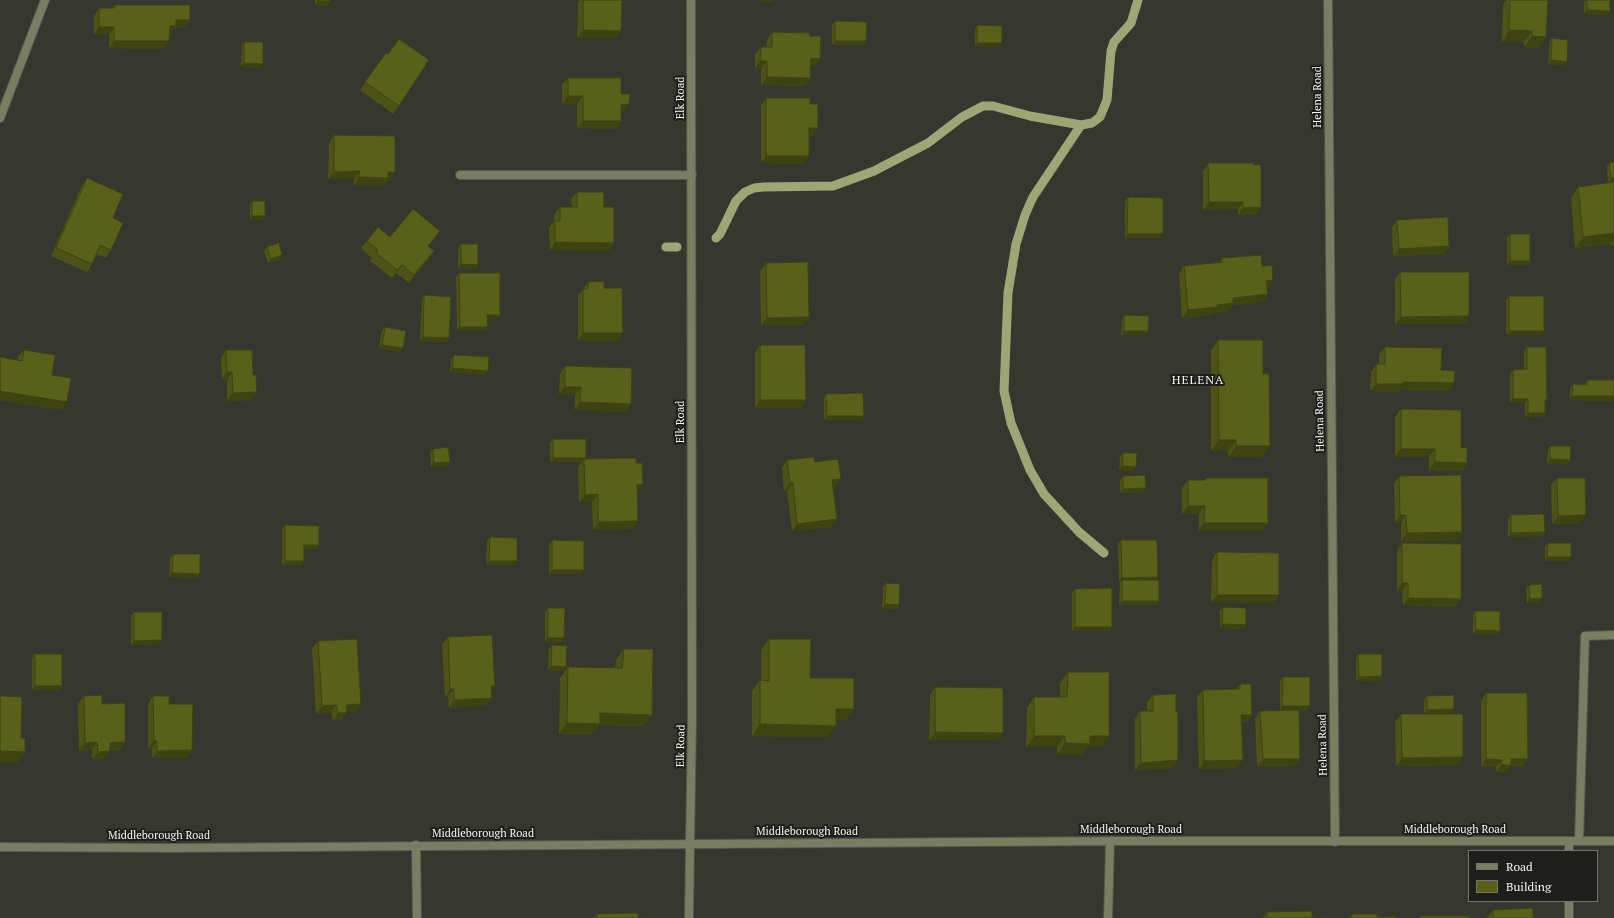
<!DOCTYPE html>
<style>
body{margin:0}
#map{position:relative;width:1614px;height:918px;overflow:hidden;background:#36372f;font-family:"PT Serif",serif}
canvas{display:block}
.legend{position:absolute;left:1468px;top:850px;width:130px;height:52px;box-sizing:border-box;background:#1e1e1a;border:1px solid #747470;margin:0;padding:5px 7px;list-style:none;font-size:12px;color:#f4f6f0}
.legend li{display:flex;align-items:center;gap:8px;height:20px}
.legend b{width:20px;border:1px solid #747470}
</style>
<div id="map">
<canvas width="1614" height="918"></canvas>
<ul class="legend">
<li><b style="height:5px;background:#797d62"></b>Road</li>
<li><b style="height:11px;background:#59601a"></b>Building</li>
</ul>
</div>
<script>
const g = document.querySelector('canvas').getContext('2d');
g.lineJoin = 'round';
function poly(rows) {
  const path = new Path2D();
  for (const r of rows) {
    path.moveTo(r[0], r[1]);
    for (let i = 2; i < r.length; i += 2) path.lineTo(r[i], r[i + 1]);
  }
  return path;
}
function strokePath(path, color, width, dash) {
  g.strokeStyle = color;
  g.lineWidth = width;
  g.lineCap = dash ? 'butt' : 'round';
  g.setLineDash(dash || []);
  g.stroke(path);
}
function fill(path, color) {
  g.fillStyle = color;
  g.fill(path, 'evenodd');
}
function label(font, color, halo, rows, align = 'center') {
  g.font = font + ' "PT Serif",serif';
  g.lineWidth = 4;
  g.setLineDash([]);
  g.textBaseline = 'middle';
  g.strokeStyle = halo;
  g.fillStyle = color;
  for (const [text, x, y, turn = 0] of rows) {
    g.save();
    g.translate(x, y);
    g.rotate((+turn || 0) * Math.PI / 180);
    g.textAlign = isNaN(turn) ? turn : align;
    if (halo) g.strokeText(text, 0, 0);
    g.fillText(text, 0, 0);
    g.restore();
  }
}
const stream = poly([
 [1081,125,1033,197,1025,215,1016,244,1008,293,1004,391,1011,423,1030,470,1044,494,1079,532,1104,553],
 [716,238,720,234,736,201,745,192,754,188,764,187,833,186,874,171,928,143,962,117,983,106,993,106,1030,116,1081,125,1092,123,1100,117,1107,100,1111,51,1114,42,1131,23,1138,0],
 [666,247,677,247]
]);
const service = poly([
 [460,175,692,175],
 [1579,841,1585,636,1614,635],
 [416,845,417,918],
 [689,918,690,844]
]);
const minor = poly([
 [1328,0,1335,842],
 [0,118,45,0],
 [690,844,692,720,691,0],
 [0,847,172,848,1110,841,1614,841],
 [1569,851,1569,841],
 [1108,918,1110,841],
 [1569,918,1569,901]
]);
const wall = poly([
 [315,0,330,0,330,2,327,6,315,5],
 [580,0,622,0,621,31,616,38,577,38,578,2],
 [1506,0,1548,0,1539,48,1524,47,1524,42,1502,42,1503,5],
 [1586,0,1610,0,1610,11,1607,15,1584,14,1584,2],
 [115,5,184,28,175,28,170,34,169,34,164,49,109,48,109,35,94,35,94,16,99,8,112,8],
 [835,21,866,41,864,45,832,45,832,25],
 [977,25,999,47,975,46,975,29],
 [772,32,809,36,815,66,811,66,810,78,805,86,761,85,761,69,755,68,755,54,761,47,767,47,767,40],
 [1552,38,1567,62,1564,65,1548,64,1550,42],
 [244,42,260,68,241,67,242,45],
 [386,53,388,54,429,60,393,114,360,90],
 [568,78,621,94,624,112,621,112,621,121,616,129,577,128,577,104,562,104,562,85],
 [766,98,810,104,813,136,809,136,804,164,761,163,761,106],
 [334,135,395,172,389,180,387,180,383,186,354,185,354,179,328,179,329,143],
 [1614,162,1614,181,1608,182,1607,167,1609,163],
 [1208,163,1254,165,1261,207,1256,215,1238,215,1238,209,1203,210,1203,171],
 [87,178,113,218,111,250,106,258,97,254,92,264,87,272,51,256,82,185],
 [1614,182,1614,246,1610,246,1610,244,1575,248,1571,198,1578,187],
 [577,192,604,207,609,251,550,250,549,228,554,221,554,215,560,207,572,207,571,200],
 [1128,197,1160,238,1125,238,1125,201],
 [252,201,262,220,250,220,250,205],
 [1397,220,1449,246,1444,254,1393,256,1392,227],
 [1510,234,1530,261,1527,265,1507,265,1507,238],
 [390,237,434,239,428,246,434,251,429,259,409,283,396,273,392,278,370,261,372,258,361,248,367,241],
 [461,244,478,265,475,269,458,268,458,248],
 [267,247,280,259,268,263,264,251],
 [1222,258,1262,266,1268,288,1267,288,1268,294,1262,302,1232,305,1228,311,1214,313,1212,315,1182,318,1179,273,1184,266,1219,263],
 [766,263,809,317,803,325,761,325,760,271],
 [1400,272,1469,316,1464,324,1395,324,1395,280],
 [459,273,497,319,488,319,488,327,485,331,457,331,456,277],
 [588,282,604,288,618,341,578,341,578,296],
 [424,295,449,338,446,342,420,341,422,299],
 [1509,296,1541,335,1506,335,1506,300],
 [1124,315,1148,331,1145,335,1121,335,1122,319],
 [385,327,400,352,379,348,382,331],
 [1218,340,1263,374,1262,457,1228,457,1228,451,1211,451,1211,351],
 [760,345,806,400,800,408,755,408,755,353],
 [1385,347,1441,370,1449,391,1399,390,1398,392,1370,391,1371,372,1376,364,1379,364,1379,354],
 [1527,347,1547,399,1545,402,1542,417,1525,417,1525,403,1510,403,1510,374,1513,370,1524,369,1524,351],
 [24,350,52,375,62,410,0,400,0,357,18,360,18,357],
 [226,350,251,400,227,401,227,380,222,380,221,358],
 [454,355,485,375,450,372,451,359],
 [565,366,631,404,625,412,575,410,575,395,559,394,560,374],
 [1587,380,1614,380,1614,401,1570,400,1570,388,1573,384,1584,385],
 [826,394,864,416,861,420,824,420,824,398],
 [1401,409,1467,463,1462,471,1429,470,1429,457,1395,457,1395,417],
 [553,439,586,458,585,459,638,492,633,529,593,530,592,502,579,502,578,467,581,462,550,462,550,443],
 [1550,446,1567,464,1547,463,1548,450],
 [433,449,447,466,431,467,430,453],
 [1123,453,1136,467,1133,471,1119,470,1120,457],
 [787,460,815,462,835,487,833,487,837,519,831,527,792,531,787,491,784,491,782,468],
 [1123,476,1146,488,1143,492,1120,493,1120,480],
 [1399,476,1462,532,1456,540,1401,541,1401,523,1395,523,1394,483],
 [1205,478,1262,531,1199,531,1199,514,1182,514,1182,488,1188,480,1204,480],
 [1557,478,1580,523,1552,524,1551,486],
 [1511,515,1545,532,1542,536,1508,537,1508,519],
 [285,525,316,549,304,549,304,561,301,565,282,565,282,529],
 [490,537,515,565,486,565,487,541],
 [552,540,581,574,549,574,549,544],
 [1121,540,1156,580,1159,601,1157,605,1119,605,1120,583,1120,582,1119,582,1118,544],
 [1402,543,1455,607,1403,605,1402,591,1397,591,1397,551],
 [1548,543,1569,561,1545,561,1545,547],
 [1217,552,1273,603,1211,602,1212,560],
 [173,554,200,574,197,578,169,577,170,558],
 [886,583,899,605,896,609,882,608,883,587],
 [1529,585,1539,602,1527,603,1526,589],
 [1075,589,1110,631,1072,631,1072,592],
 [1223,607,1243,629,1220,628,1220,611],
 [548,608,562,642,545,642,545,612],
 [1475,611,1497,635,1473,634,1473,615],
 [134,612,159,644,131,645,131,616],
 [448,637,491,691,486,705,449,708,448,696,445,697,442,645],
 [769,639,810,678,854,709,846,720,836,720,828,737,752,736,752,691,760,680,761,680,761,650],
 [318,641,356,712,346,712,340,721,333,721,331,713,316,714,312,649],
 [552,645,563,671,548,670,549,649],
 [624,649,644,726,599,725,592,735,559,734,560,678,568,667,615,668,616,660],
 [35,654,59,690,32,690,32,658],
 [1358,654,1380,680,1356,681,1356,658],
 [1068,672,1109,736,1101,747,1087,747,1082,755,1057,755,1057,747,1026,747,1027,708,1034,697,1060,697,1060,683],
 [1283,677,1307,710,1280,710,1280,681],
 [1240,684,1252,715,1246,722,1241,722,1237,768,1199,769,1197,697,1203,690,1236,689],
 [935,687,1003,733,997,740,929,740,930,695],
 [1486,693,1523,767,1509,767,1505,772,1496,772,1496,767,1481,767,1481,701],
 [1153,695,1176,712,1173,768,1135,770,1135,719,1140,711,1147,711,1147,702],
 [84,696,102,704,125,742,120,750,110,751,104,759,92,759,92,750,79,751,78,704],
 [153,696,169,704,192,750,186,758,152,758,152,749,148,749,148,704],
 [1427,696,1454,709,1451,713,1424,714,1424,700],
 [1260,711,1300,759,1294,766,1257,767,1255,719],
 [1401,714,1463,757,1458,765,1396,766,1395,722],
 [1493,910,1533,918,1487,918],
 [1267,912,1312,917,1327,918,1263,918],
 [597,914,638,918,647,918,594,918],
 [1352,914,1377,917,1395,918,1349,918]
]);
const shadedWall = poly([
 [761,0,774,0,773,2,759,2],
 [318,1,330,2,327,6,315,5],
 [1587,10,1610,11,1607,15,1584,14],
 [176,20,190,20,184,28,175,28,170,34,164,34,170,26],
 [99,27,114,27,109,35,94,35],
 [583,30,621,31,616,38,577,38],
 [1509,30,1532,31,1524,42,1502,42],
 [1532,36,1546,37,1539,48,1524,47],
 [114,41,169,41,164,49,109,48],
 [835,41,866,41,864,45,832,45],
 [977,43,1002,43,999,47,975,46],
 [811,58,820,59,815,66,806,66],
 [1551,60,1567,62,1564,65,1548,64],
 [760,61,767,61,761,69,755,68],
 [244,63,263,64,260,68,241,67],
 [767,77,810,78,805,86,761,85],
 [568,96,583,96,577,104,562,104],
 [629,104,624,112,616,112,621,105],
 [583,121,621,121,616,129,577,128],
 [809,128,818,128,813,136,804,136],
 [766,156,809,156,804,164,761,163],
 [360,171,354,179,328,179,334,172],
 [388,172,395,172,389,180,387,180,383,186,354,185,359,177],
 [1611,178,1614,178,1614,181,1608,182],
 [1209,202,1243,202,1238,209,1203,210],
 [1261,207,1256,215,1238,215,1243,208],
 [252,216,265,216,262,220,250,220],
 [1614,233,1614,239,1610,244,1575,248,1583,237],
 [1127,234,1163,234,1160,238,1125,238],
 [1614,241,1614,246,1610,246],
 [555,242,614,243,609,251,550,250],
 [1449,246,1444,254,1393,256,1399,249],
 [434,251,429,259,409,283,414,275],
 [282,255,280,259,268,263,271,259],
 [1510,261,1530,261,1527,265,1507,265],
 [461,264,478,265,475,269,458,268],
 [402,265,396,273,392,278,397,270],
 [1273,280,1268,288,1261,288,1266,281],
 [1268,294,1262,302,1232,305,1228,311,1214,313,1212,315,1182,318,1188,310,1217,305,1233,298],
 [487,315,500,315,497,319,485,319],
 [1469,316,1464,324,1395,324,1401,317],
 [809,317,803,325,761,325,767,318],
 [460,327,488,327,485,331,457,331],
 [1124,331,1148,331,1145,335,1121,335],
 [1509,331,1544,331,1541,335,1506,335],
 [583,333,623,333,618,341,578,341],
 [423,337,449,338,446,342,420,341],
 [382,345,403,348,400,352,379,348],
 [452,368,488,371,485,375,450,372],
 [227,372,232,372,227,380,222,380],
 [1403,382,1454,383,1449,391,1399,390,1398,392,1370,391,1376,384],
 [565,387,581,387,575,395,559,394],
 [0,391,67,402,62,410,0,400],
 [257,392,251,400,227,401,233,393],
 [1572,396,1614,396,1614,401,1570,400],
 [1513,399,1528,399,1525,403,1510,403],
 [760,400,806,400,800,408,755,408],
 [580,402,631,404,625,412,575,410],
 [1528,413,1545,413,1542,417,1525,417],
 [827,416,864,416,861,420,824,420],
 [1219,440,1236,440,1228,451,1211,451],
 [1236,446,1270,446,1262,457,1228,457],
 [1401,449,1435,449,1429,457,1395,457],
 [553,458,586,458,584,461,584,459,581,462,550,462],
 [1550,459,1570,460,1567,464,1547,463],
 [450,462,447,466,431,467,434,463],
 [1435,462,1467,463,1462,471,1429,470],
 [1122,466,1136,467,1133,471,1119,470],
 [841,479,835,487,827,488,832,480],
 [790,483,793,483,787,491,784,491],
 [643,484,638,492,632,492,637,485],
 [1146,488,1143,492,1120,493,1123,489],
 [598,494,592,502,579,502,585,495],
 [1188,506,1205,506,1199,514,1182,514],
 [1400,515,1406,515,1401,523,1395,523],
 [1586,515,1580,523,1552,524,1558,516],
 [837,519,831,527,792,531,797,524],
 [638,521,633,529,593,530,598,522],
 [1204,523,1268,523,1262,531,1199,531],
 [1462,532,1456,540,1401,541,1407,533],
 [1545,532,1542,536,1508,537,1511,533],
 [304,545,319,545,316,549,301,549],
 [1547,557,1571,557,1569,561,1545,561],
 [285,561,304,561,301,565,282,565],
 [489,561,517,561,515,565,486,565],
 [552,570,584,570,581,574,549,574],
 [172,573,200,574,197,578,169,577],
 [1158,577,1155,581,1122,580,1120,582,1119,582,1122,578],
 [1402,583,1408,583,1402,591,1397,591],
 [1217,595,1279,595,1273,603,1211,602],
 [1408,598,1461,599,1455,607,1403,605],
 [1542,598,1539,602,1527,603,1530,599],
 [1122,601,1159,601,1157,605,1119,605],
 [885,604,899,605,896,609,882,608],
 [1222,624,1246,625,1243,629,1220,628],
 [1075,627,1112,627,1110,631,1072,631],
 [1476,630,1500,631,1497,635,1473,634],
 [548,638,564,638,562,642,545,642],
 [162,640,159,644,131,645,134,641],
 [551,666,566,667,563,671,548,670],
 [1382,676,1380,680,1356,681,1359,677],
 [35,686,62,686,59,690,32,690],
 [491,686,495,686,489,694],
 [450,689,454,689,448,696,445,697],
 [492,698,486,705,449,708,454,700],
 [361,704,356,712,341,712,347,705],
 [336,705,331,713,316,714,322,706],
 [1282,706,1310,706,1307,710,1280,710],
 [836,709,854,709,846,720,829,720],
 [1454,709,1451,713,1424,714,1427,710],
 [338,713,346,713,340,721,333,721],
 [600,713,652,715,644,726,599,725,592,735,559,734,567,723],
 [1241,715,1252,715,1246,722,1236,723],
 [760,724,836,726,828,737,752,736],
 [935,732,1003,733,997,740,929,740],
 [1034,736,1065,736,1057,747,1026,747],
 [1090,736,1109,736,1101,747,1087,747,1082,755,1057,755,1065,743],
 [154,741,157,741,152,749,148,749],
 [97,742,92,750,79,751,85,743],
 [125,742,120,750,104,751,110,743],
 [192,750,186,758,152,758,157,751],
 [0,751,25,752,17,763,0,763],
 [110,751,104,759,92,759,98,752],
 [1463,757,1458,765,1396,766,1402,758],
 [1263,759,1300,759,1294,766,1257,767],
 [1486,759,1502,760,1496,767,1481,767],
 [1511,759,1528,759,1523,767,1509,767,1505,772,1496,772,1501,765],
 [1178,760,1173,768,1135,770,1141,763],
 [1243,760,1237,768,1199,769,1204,761]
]);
const building = poly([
 [318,0,330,0,330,2,318,1,318,0],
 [583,0,622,0,621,31,583,30,583,0],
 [1510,0,1548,0,1546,37,1532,36,1532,31,1509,30,1510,0],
 [1587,0,1610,0,1610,11,1587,10,1587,0],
 [115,5,190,5,190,20,176,20,176,26,170,26,169,41,114,41,114,27,99,27,99,8,114,8,115,5],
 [835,21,867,22,866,41,835,41,835,21],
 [977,25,1002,26,1002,43,977,43,977,25],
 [772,32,810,33,809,36,821,36,820,59,811,58,810,78,767,77,767,61,760,61,761,47,772,47,772,32],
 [1552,38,1568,40,1567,62,1551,60,1552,38],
 [399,39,429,60,399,106,365,82,386,53,388,54,399,39],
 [244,42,263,42,263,64,244,63,244,42],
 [568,78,621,78,621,94,630,94,629,104,621,105,621,121,583,121,583,96,568,96,568,78],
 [766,98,810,98,810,104,818,104,818,128,809,128,809,156,766,156,766,98],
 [334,135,395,136,395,172,388,172,388,178,359,177,360,171,334,172,334,135],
 [1614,162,1614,178,1611,178,1609,163,1614,162],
 [1208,163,1254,163,1254,165,1261,165,1261,207,1243,208,1243,202,1209,202,1208,163],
 [87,178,123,194,113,218,123,223,111,250,100,245,92,264,56,248,87,178],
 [1614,182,1614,233,1583,237,1578,187,1614,182],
 [577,192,604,192,604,207,614,207,614,243,555,242,555,221,560,221,560,207,577,207,577,192],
 [1128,197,1163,198,1163,234,1127,234,1128,197],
 [252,201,265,201,265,216,252,216,252,201],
 [413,209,440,231,428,246,434,251,414,275,402,265,397,270,376,253,378,250,367,241,378,227,390,237,413,209],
 [1448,217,1449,246,1399,249,1397,220,1448,217],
 [1510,234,1530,234,1530,261,1510,261,1510,234],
 [279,243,282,255,271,259,267,247,279,243],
 [461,244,478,244,478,265,461,264,461,244],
 [1261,255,1262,266,1272,265,1273,280,1266,281,1268,294,1233,298,1233,303,1217,305,1217,307,1188,310,1184,266,1223,262,1222,258,1261,255],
 [808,262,809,317,767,318,766,263,808,262],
 [1400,272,1469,272,1469,316,1401,317,1400,272],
 [459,273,500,273,500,315,487,315,488,327,460,327,459,273],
 [604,281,604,288,622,288,623,333,583,333,583,289,588,289,588,282,604,281],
 [424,295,451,297,449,338,423,337,424,295],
 [1509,296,1544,296,1544,331,1509,331,1509,296],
 [1124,315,1149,316,1148,331,1124,331,1124,315],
 [385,327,406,331,403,348,382,345,385,327],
 [1218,340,1263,340,1263,374,1269,374,1270,446,1236,446,1236,440,1219,440,1218,340],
 [760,345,805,345,806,400,760,400,760,345],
 [1385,347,1442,348,1441,370,1455,371,1454,383,1403,382,1403,384,1376,384,1376,364,1385,364,1385,347],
 [1527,347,1546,347,1547,399,1545,400,1545,413,1528,413,1528,399,1513,399,1513,370,1527,369,1527,347],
 [24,350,55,355,52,375,71,378,67,402,0,391,0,357,22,361,24,350],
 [226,350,252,350,253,375,256,375,257,392,233,393,232,372,227,372,226,350],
 [454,355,489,357,488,371,452,368,454,355],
 [565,366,632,368,631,404,580,402,581,387,565,387,565,366],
 [1587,380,1614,380,1614,396,1572,396,1573,384,1587,385,1587,380],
 [863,393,864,416,827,416,826,394,863,393],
 [1401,409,1461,410,1461,448,1467,447,1467,463,1435,462,1435,449,1401,449,1401,409],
 [553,439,586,439,586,458,553,458,553,439],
 [1550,446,1571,446,1570,460,1550,459,1550,446],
 [448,447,450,462,434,463,433,449,448,447],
 [1123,453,1137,453,1136,467,1122,466,1123,453],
 [814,457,815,462,838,459,841,479,832,480,837,519,797,524,793,483,790,483,787,460,814,457],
 [636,458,636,463,642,463,643,484,637,485,638,521,598,522,598,494,585,495,584,459,636,458],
 [1145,475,1146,488,1123,489,1123,476,1145,475],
 [1461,475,1462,532,1407,533,1406,515,1400,515,1399,476,1461,475],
 [1205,478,1268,478,1268,523,1204,523,1205,506,1188,506,1188,480,1206,480,1205,478],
 [1557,478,1585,478,1586,515,1558,516,1557,478],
 [1544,514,1545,532,1511,533,1511,515,1544,514],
 [285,525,319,526,319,545,304,545,304,561,285,561,285,525],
 [490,537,517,538,517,561,489,561,490,537],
 [552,540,584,541,584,570,552,570,552,540],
 [1121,540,1157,540,1158,577,1122,578,1121,540],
 [1402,543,1461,544,1461,599,1408,598,1408,583,1402,583,1402,543],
 [1548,543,1571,543,1571,557,1547,557,1548,543],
 [1217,552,1279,553,1279,595,1217,595,1217,552],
 [173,554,200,554,200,574,172,573,173,554],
 [1122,580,1159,580,1159,601,1122,601,1122,580],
 [886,583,900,584,899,605,885,604,886,583],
 [1542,584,1542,598,1530,599,1529,585,1542,584],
 [1112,588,1112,627,1075,627,1075,589,1112,588],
 [1223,607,1246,608,1246,625,1222,624,1223,607],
 [548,608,565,608,564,638,548,638,548,608],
 [1475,611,1500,611,1500,631,1476,630,1475,611],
 [134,612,162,612,162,640,134,641,134,612],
 [492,635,495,686,491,686,492,698,454,700,454,689,450,689,448,637,492,635],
 [357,639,361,704,347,705,346,713,338,713,336,705,322,706,318,641,357,639],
 [769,639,811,639,810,678,854,678,854,709,836,709,836,726,760,724,760,680,769,681,769,639],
 [552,645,567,646,566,667,551,666,552,645],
 [624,649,653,649,652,715,600,713,600,724,567,723,568,667,622,668,624,649],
 [35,654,62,654,62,686,35,686,35,654],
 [1358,654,1382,654,1382,676,1359,677,1358,654],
 [1068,672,1109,672,1109,736,1090,736,1090,744,1065,743,1065,736,1034,736,1034,697,1067,697,1068,672],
 [1283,677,1310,677,1310,706,1282,706,1283,677],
 [1240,684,1251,684,1252,715,1241,715,1243,760,1204,761,1203,690,1240,689,1240,684],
 [935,687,1003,688,1003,733,935,732,935,687],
 [1486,693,1527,693,1528,759,1511,759,1511,765,1501,765,1502,760,1486,759,1486,693],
 [1176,694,1176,712,1178,712,1178,760,1141,763,1140,711,1153,711,1153,695,1176,694],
 [102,695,102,704,125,703,125,742,110,743,110,751,98,752,97,742,85,743,84,696,102,695],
 [1454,695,1454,709,1427,710,1427,696,1454,695],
 [0,696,22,697,21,738,25,738,25,752,0,751,0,696],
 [153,696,169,696,169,704,193,704,192,750,157,751,157,741,154,741,153,696],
 [1299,710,1300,759,1263,759,1260,711,1299,710],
 [1401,714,1463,714,1463,757,1402,758,1401,714],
 [1533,908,1533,918,1493,918,1493,910,1533,908],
 [1312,911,1312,917,1327,918,1267,918,1267,912,1312,911],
 [638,913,638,918,647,918,597,918,597,914,638,913],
 [1352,914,1377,914,1377,917,1395,916,1395,918,1352,918,1352,914],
 [1420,916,1469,916,1469,918,1420,918,1420,916]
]);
const streetNames = [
 ["Helena Road",1318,97,-90],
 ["Elk Road",681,98,-90],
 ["Helena Road",1320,421,-91],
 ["Elk Road",681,422,-90],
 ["Helena Road",1323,745,-91],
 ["Elk Road",681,746,-89],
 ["Middleborough Road",1131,830],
 ["Middleborough Road",1455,830],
 ["Middleborough Road",807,832],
 ["Middleborough Road",483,834],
 ["Middleborough Road",159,836]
];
const neighbourhoodNames = [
 ["HELENA",1198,381]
];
strokePath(stream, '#9fa675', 9);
strokePath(service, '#54564e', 10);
strokePath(minor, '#54564e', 10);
strokePath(service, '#797d62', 8);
strokePath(minor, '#797d62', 8);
fill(wall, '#4d5316');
fill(shadedWall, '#3e4312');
fill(building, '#59601a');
strokePath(building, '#3e4312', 1);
label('11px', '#f4f6f0', '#1e1e1a', streetNames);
g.letterSpacing = '1px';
label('12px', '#f4f6f0', '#1e1e1a', neighbourhoodNames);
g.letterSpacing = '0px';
</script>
